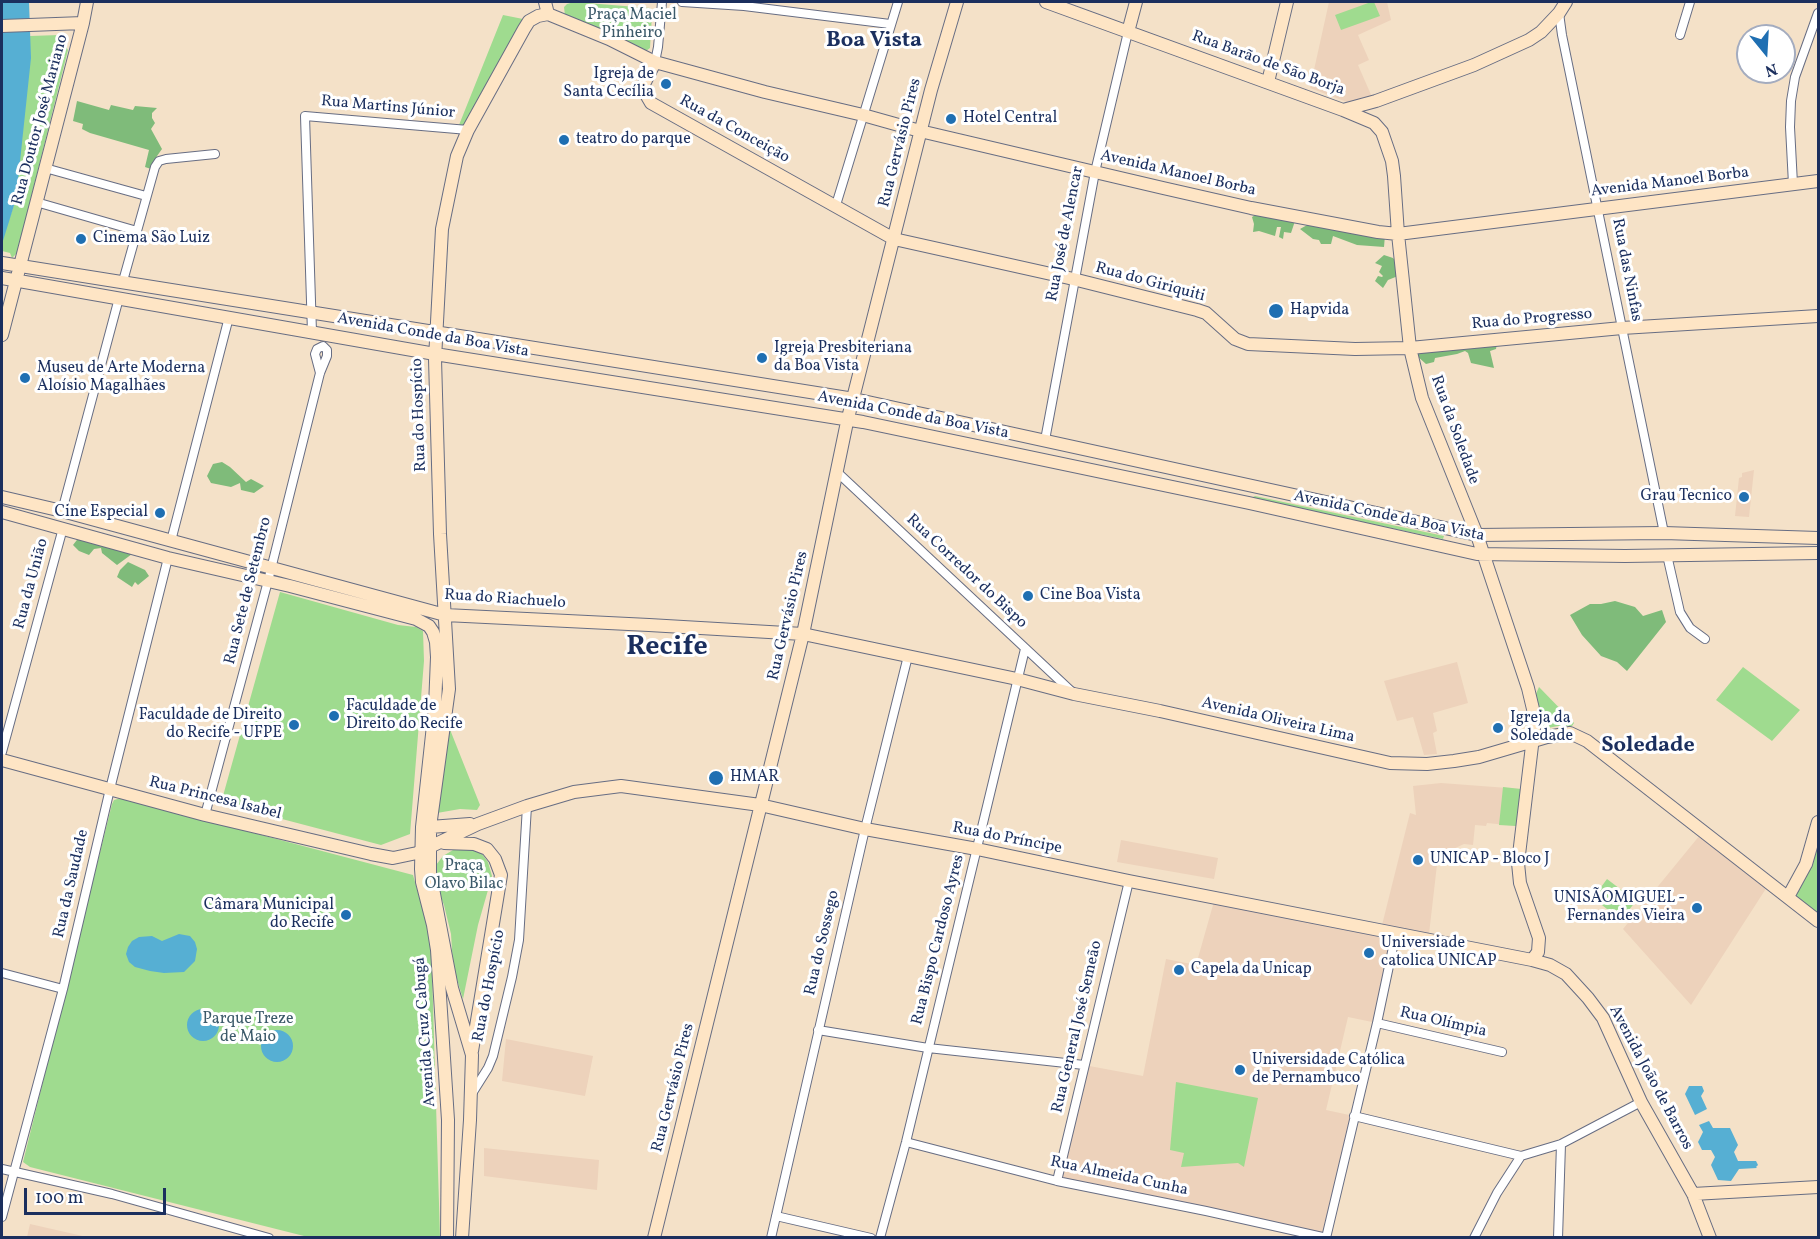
<!DOCTYPE html>
<meta charset="utf-8">
<style>
body{margin:0}
#map{position:relative;width:1820px;height:1239px;overflow:hidden;background:#f4e1c8;font-family:Vollkorn,serif}
canvas{display:block}
.frame{position:absolute;inset:0;border:3px solid #1b2f5e;pointer-events:none}
.north{position:absolute;left:1736px;top:24px;width:60px;height:60px;box-sizing:border-box;background:#fff;border:2px solid #a4acbf;border-radius:50%;rotate:162deg;font-size:16px;font-weight:700;line-height:24px;text-align:center;color:#1b2f5e}
.north::after{content:'';display:block;margin:auto;width:21px;height:27px;background:#1f6fb2;clip-path:polygon(50% 0,100% 100%,50% 72%,0 100%)}
.scale{position:absolute;left:24px;top:1188px;width:142px;height:27px;box-sizing:border-box;border:3px solid #1b2f5e;border-top:0;padding-left:8px;font-size:18px;line-height:21px;white-space:nowrap;color:#1b2f5e;-webkit-text-stroke:4px #fff;paint-order:stroke}
</style>
<div id="map">
<canvas width="1820" height="1239"></canvas>
<div class="frame"></div>
<div class="north">N</div>
<div class="scale">100 m</div>
</div>
<script>
const g = document.querySelector('canvas').getContext('2d');
g.lineJoin = 'round';
function fill(path, color) {
  g.fillStyle = color;
  g.fill(path, 'evenodd');
}
function poly(rows) {
  const path = new Path2D();
  for (const r of rows) {
    if (r.length === 3) {
      path.moveTo(r[0] + r[2], r[1]);
      path.arc(r[0], r[1], r[2], 0, 2 * Math.PI);
      continue;
    }
    path.moveTo(r[0], r[1]);
    for (let i = 2; i < r.length; i += 2) path.lineTo(r[i], r[i + 1]);
  }
  return path;
}
function strokePath(path, color, width, dash) {
  g.strokeStyle = color;
  g.lineWidth = width;
  g.lineCap = dash ? 'butt' : 'round';
  g.setLineDash(dash || []);
  g.stroke(path);
}
function label(font, color, halo, rows, align = 'center') {
  g.font = font + ' Vollkorn,serif';
  g.lineWidth = 6;
  g.setLineDash([]);
  g.textBaseline = 'middle';
  g.strokeStyle = halo;
  g.fillStyle = color;
  for (const [text, x, y, turn = 0] of rows) {
    g.save();
    g.translate(x, y);
    g.rotate((+turn || 0) * Math.PI / 180);
    g.textAlign = isNaN(turn) ? turn : align;
    if (halo) g.strokeText(text, 0, 0);
    g.fillText(text, 0, 0);
    g.restore();
  }
}
const built = poly([
 [1329,2,1387,2,1391,20,1358,35,1369,60,1358,65,1372,97,1352,104,1310,88],
 [1754,470,1749,517,1735,516,1739,478,1742,477,1742,473],
 [1457,662,1468,703,1433,713,1437,731,1433,733,1437,754,1424,755,1413,717,1397,721,1384,681],
 [1441,783,1521,789,1516,826,1487,823,1486,826,1475,825,1473,845,1464,844,1438,856,1429,934,1382,925,1410,813,1416,815,1413,786],
 [1700,835,1767,887,1691,1005,1623,929],
 [1121,840,1218,858,1214,879,1117,862],
 [1215,898,1396,933,1377,1023,1348,1017,1326,1110,1354,1116,1326,1237,1057,1181,1084,1065,1143,1076,1166,959,1196,965],
 [506,1039,593,1056,585,1096,502,1081],
 [484,1148,599,1160,597,1190,484,1176],
 [30,1224,87,1237,27,1237]
]);
const green = poly([
 [574,2,650,8,652,14,650,48,646,51,565,16,564,7,567,4],
 [1371,2,1374,2,1380,16,1341,30,1335,15],
 [503,15,523,19,494,77,467,125,459,125],
 [59,35,68,50,17,253,12,258,10,253,2,251,2,254,2,240,16,199,30,36],
 [1255,496,1444,536,1443,539,1254,499,1253,497],
 [280,592,398,625,416,627,423,631,424,661,410,834,381,845,221,803],
 [1743,667,1800,710,1772,741,1716,700],
 [1539,687,1574,723,1572,726,1558,726,1543,729,1535,696],
 [449,727,480,805,477,810,460,809,437,813],
 [1503,787,1521,789,1516,826,1499,825],
 [121,798,413,875,431,938,440,1237,308,1237,30,1167,23,1162,112,804,114,800],
 [1818,839,1818,919,1794,895,1812,864],
 [463,848,476,851,482,854,488,862,492,876,478,925,463,999,453,966,451,934,444,905,436,885,435,872,436,865,443,856,453,850],
 [1607,879,1636,901,1621,920,1593,898],
 [1176,1082,1258,1098,1244,1167,1238,1163,1181,1167,1184,1153,1170,1150]
]);
const forest = poly([
 [77,101,109,110,111,105,133,110,135,106,157,108,152,113,152,118,155,123,151,129,162,149,157,156,151,169,145,167,149,150,90,133,82,129,83,124,73,121],
 [1257,214,1295,221,1291,233,1284,232,1283,239,1279,237,1281,227,1277,227,1275,236,1259,231,1253,232,1254,224,1252,217],
 [1309,224,1385,235,1384,247,1357,245,1333,236,1331,244,1321,244,1319,240,1313,239,1300,229],
 [1384,255,1393,258,1398,265,1398,276,1388,280,1383,288,1375,281,1378,276,1382,277,1383,276,1379,272,1382,266,1375,263],
 [1497,343,1496,349,1490,351,1494,368,1471,363,1468,353,1465,351,1457,354,1435,358,1434,362,1426,364,1416,355,1415,350],
 [222,462,230,467,246,482,251,479,264,486,254,493,241,490,240,483,231,487,211,483,207,476,213,464],
 [80,536,128,550,132,554,117,565,102,553,101,548,94,549,89,555,79,551,73,545],
 [128,562,145,570,149,576,138,585,135,582,132,587,117,577,120,570],
 [1615,601,1635,607,1643,616,1662,610,1666,622,1627,671,1617,662,1601,656,1582,635,1570,615,1590,604,1601,604]
]);
const water = poly([
 [2,2,29,2,31,58,16,199,2,244],
 [179,934,190,936,195,942,197,949,195,961,184,972,164,973,150,971,135,967,129,962,126,954,128,947,132,941,139,937,152,936,162,941],
 [203,1025,16],
 [277,1046,16],
 [1689,1086,1702,1086,1704,1091,1701,1096,1707,1109,1695,1115,1685,1094],
 [1709,1121,1713,1128,1730,1128,1738,1145,1734,1152,1738,1161,1756,1161,1758,1165,1756,1167,1757,1168,1739,1169,1731,1181,1718,1180,1711,1165,1715,1157,1711,1150,1702,1150,1698,1142,1703,1132,1699,1125]
]);
const street = poly([
 [682,2,744,6,890,24],
 [1559,13,1562,35,1664,533],
 [1680,35,1690,2],
 [655,62,658,47,662,2],
 [45,168,146,196],
 [1793,184,1790,127,1791,101,1795,77,1818,13],
 [36,202,137,231],
 [836,205,898,2],
 [123,281,155,167,159,161,166,159,215,154],
 [312,332,305,116,468,130],
 [1045,440,1095,172,1128,32],
 [837,472,1071,691],
 [62,511,119,298],
 [171,541,229,317],
 [1667,555,1680,612,1690,628,1705,639],
 [2,752,63,528],
 [205,815,268,581,320,373,327,356,327,350,323,346,317,349,315,354,320,373],
 [2,973,63,989],
 [1377,1023,1502,1052],
 [818,1030,928,1048,1084,1065],
 [471,1095,488,1068,493,1056,512,977,519,940,527,806],
 [1354,1116,1521,1156],
 [906,1142,1057,1181,1206,1211,1327,1238],
 [2,1169,112,1194,269,1238],
 [1057,1181,1129,881],
 [776,1216,871,1238],
 [2,1217,63,989,110,789,168,558],
 [771,1238,865,829,908,656],
 [880,1238,906,1142,1025,649],
 [1326,1238,1377,1023,1396,933],
 [1474,1238,1497,1193,1521,1156,1561,1144,1641,1102],
 [1558,1238,1561,1144]
]);
const secondary = poly([
 [545,2,548,14],
 [1046,2,1343,110,1374,123,1382,132,1392,161,1394,176,1398,234,1410,348,1422,398,1477,535,1528,688,1533,709,1534,729,1518,863,1520,883,1539,938,1538,952,1532,960],
 [548,14,609,39,655,62,765,92,863,115,920,131,1163,188,1251,208,1378,232,1398,234,1818,181],
 [2,26,83,23],
 [1128,32,1136,2],
 [655,62,644,84,644,91,651,103,894,239,1069,278,1197,310,1206,313,1235,339,1248,344,1355,349,1410,348,1622,328,1818,316],
 [1268,82,1287,2],
 [1343,110,1376,101,1474,65,1529,40,1541,32,1559,13,1566,2],
 [2,263,854,399,1477,535,1664,533,1818,538],
 [2,278,435,354,863,422,1249,503,1477,554,1625,556,1818,553],
 [2,335,83,23,87,2],
 [2,497,62,511,445,615,649,625,803,634,1017,679,1074,694,1160,711,1390,763,1427,764,1454,761,1479,757,1547,737,1570,733,1587,741,1818,921],
 [2,512,168,558,290,586,416,619,429,626,433,632,436,642,437,657,435,707,422,827,421,869,422,882,433,925,437,950,448,1120,447,1238],
 [2,760,205,815,371,854,393,858,417,853,478,824,527,806,574,792,621,786,760,805,865,829,977,849,1129,881,1532,960,1550,965,1566,974,1588,998,1603,1018,1641,1102,1693,1194,1710,1238],
 [430,827,470,824],
 [444,843,474,844,487,849,495,859,501,875,472,1051],
 [1788,897,1806,864,1818,822],
 [1693,1194,1818,1187],
 [462,1238,470,1120,472,1055,452,988,430,873,430,827,449,689,440,534,435,359,442,229,457,156,468,130,524,29,529,21,538,16,548,14],
 [654,1238,803,634,847,422,931,90,957,2]
]);
const markers = [
 [666,84,6,"#1f6fb2"],
 [951,119,6,"#1f6fb2"],
 [564,140,6,"#1f6fb2"],
 [81,239,6,"#1f6fb2"],
 [1276,311,8,"#1f6fb2"],
 [762,358,6,"#1f6fb2"],
 [25,378,6,"#1f6fb2"],
 [1744,497,6,"#1f6fb2"],
 [160,513,6,"#1f6fb2"],
 [1028,596,6,"#1f6fb2"],
 [334,716,6,"#1f6fb2"],
 [294,725,6,"#1f6fb2"],
 [1498,728,6,"#1f6fb2"],
 [716,778,8,"#1f6fb2"],
 [1418,860,6,"#1f6fb2"],
 [1697,908,6,"#1f6fb2"],
 [346,915,6,"#1f6fb2"],
 [1369,953,6,"#1f6fb2"],
 [1179,970,6,"#1f6fb2"],
 [1240,1070,6,"#1f6fb2"]
];
const parkNames = [
 ["Praça Maciel",632,16],
 ["Pinheiro",632,34],
 ["Praça",464,867],
 ["Olavo Bilac",464,885],
 ["Parque Treze",248,1020],
 ["de Maio",248,1038]
];
const streetNames = [
 ["Rua Barão de São Borja",1268,64,20],
 ["Rua Martins Júnior",388,108,5],
 ["Rua Doutor José Mariano",41,120,-75],
 ["Rua da Conceição",734,130,29],
 ["Rua Gervásio Pires",901,143,-76],
 ["Avenida Manoel Borba",1178,174,13],
 ["Avenida Manoel Borba",1670,183,-7],
 ["Rua José de Alencar",1066,234,-79],
 ["Rua das Ninfas",1626,270,79],
 ["Rua do Giriquiti",1150,283,15],
 ["Rua do Progresso",1532,320,-5],
 ["Avenida Conde da Boa Vista",433,336,10],
 ["Rua do Hospício",420,415,-92],
 ["Avenida Conde da Boa Vista",913,416,11],
 ["Rua da Soledade",1454,430,70],
 ["Avenida Conde da Boa Vista",1389,517,12],
 ["Rua Corredor do Bispo",966,572,43],
 ["Rua da União",32,584,-75],
 ["Rua Sete de Setembro",249,591,-76],
 ["Rua do Riachuelo",505,600,4],
 ["Rua Gervásio Pires",789,616,-77],
 ["Avenida Oliveira Lima",1278,721,13],
 ["Rua Princesa Isabel",215,799,14],
 ["Rua do Príncipe",1007,839,11],
 ["Rua da Saudade",72,884,-77],
 ["Rua Bispo Cardoso Ayres",939,940,-76],
 ["Rua do Sossego",823,943,-77],
 ["Rua do Hospício",490,986,-79],
 ["Rua Olímpia",1443,1023,13],
 ["Rua General José Semeão",1078,1027,-77],
 ["Avenida Cruz Cabugá",426,1032,-94],
 ["Avenida João de Barros",1650,1078,62],
 ["Rua Gervásio Pires",674,1088,-76],
 ["Rua Almeida Cunha",1119,1177,12]
];
const poiNames = [
 ["Igreja de",654,75,"right"],
 ["Santa Cecília",654,93,"right"],
 ["Hotel Central",963,119],
 ["teatro do parque",576,140],
 ["Cinema São Luiz",93,239],
 ["Hapvida",1290,311],
 ["Igreja Presbiteriana",774,349],
 ["da Boa Vista",774,367],
 ["Museu de Arte Moderna",37,369],
 ["Aloísio Magalhães",37,387],
 ["Grau Tecnico",1732,497,"right"],
 ["Cine Especial",148,513,"right"],
 ["Cine Boa Vista",1040,596],
 ["Faculdade de",346,707],
 ["Direito do Recife",346,725],
 ["Faculdade de Direito",282,716,"right"],
 ["do Recife - UFPE",282,734,"right"],
 ["Igreja da",1510,719],
 ["Soledade",1510,737],
 ["HMAR",730,778],
 ["UNICAP - Bloco J",1430,860],
 ["UNISÃOMIGUEL -",1685,899,"right"],
 ["Fernandes Vieira",1685,917,"right"],
 ["Câmara Municipal",334,906,"right"],
 ["do Recife",334,924,"right"],
 ["Universiade",1381,944],
 ["catolica UNICAP",1381,962],
 ["Capela da Unicap",1191,970],
 ["Universidade Católica",1252,1061],
 ["de Pernambuco",1252,1079]
];
const districtNames = [
 ["Boa Vista",874,42],
 ["Soledade",1648,747]
];
const townNames = [
 ["Recife",667,649]
];
fill(built, '#edd2bb');
fill(green, '#9fdb8f');
fill(forest, '#7fbb7a');
fill(water, '#56afd3');
strokePath(street, '#676d83', 10);
strokePath(secondary, '#676d83', 14);
strokePath(street, '#fff', 8);
strokePath(secondary, '#fee5c5', 12);
for (const [x, y, r, color] of markers) {
  const dot = new Path2D();
  dot.arc(x, y, r, 0, 2 * Math.PI);
  g.fillStyle = color;
  g.fill(dot);
  strokePath(dot, '#fff', 2);
}
label('16px', '#3c5a6a', '#fff', parkNames);
label('16px', '#1b2f5e', '#fff', streetNames);
label('16px', '#1b2f5e', '#fff', poiNames, 'left');
label('bold 22px', '#1b2f5e', '#fff', districtNames);
label('bold 28px', '#1b2f5e', '#fff', townNames);
</script>
